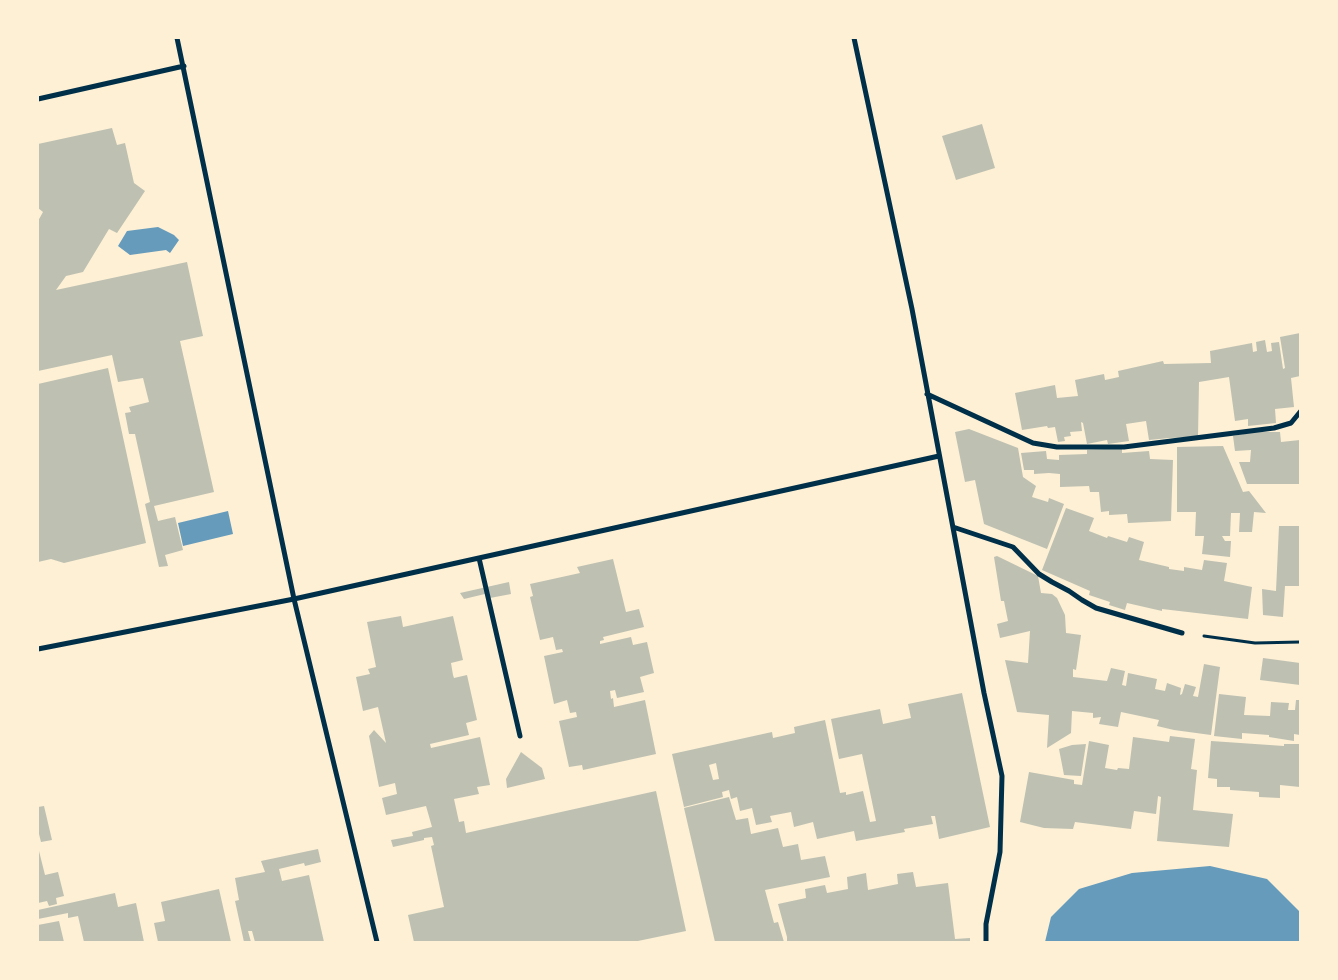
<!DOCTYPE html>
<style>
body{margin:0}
#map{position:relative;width:1338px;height:980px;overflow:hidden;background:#fdf0d5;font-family:"Golos Text",sans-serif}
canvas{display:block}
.frame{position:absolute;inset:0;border:39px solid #fdf0d5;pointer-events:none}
</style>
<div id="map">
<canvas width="1338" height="980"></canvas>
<div class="frame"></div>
</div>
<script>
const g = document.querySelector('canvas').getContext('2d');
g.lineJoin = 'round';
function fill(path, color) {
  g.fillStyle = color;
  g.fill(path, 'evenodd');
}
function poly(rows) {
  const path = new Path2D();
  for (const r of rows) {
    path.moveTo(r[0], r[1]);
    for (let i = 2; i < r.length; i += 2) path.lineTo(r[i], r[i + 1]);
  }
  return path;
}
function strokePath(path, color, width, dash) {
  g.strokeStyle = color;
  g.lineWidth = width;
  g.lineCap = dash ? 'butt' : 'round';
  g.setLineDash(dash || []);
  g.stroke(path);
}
const water = poly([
 [158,227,174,235,179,240,170,253,166,250,130,255,118,246,127,231],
 [228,511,233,534,183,546,178,523],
 [1210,866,1267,879,1300,912,1300,942,1045,942,1051,917,1079,889,1132,873]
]);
const building = poly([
 [982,124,995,168,956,180,942,136],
 [112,128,117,145,125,143,134,183,145,191,117,233,109,229,83,272,66,276,56,290,187,262,203,336,180,341,214,492,154,506,158,521,175,517,183,550,165,555,168,566,159,567,145,504,150,502,135,434,129,434,125,413,131,412,129,407,149,402,143,378,118,382,112,355,38,371,38,221,43,212,38,208,38,144],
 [1300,333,1300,376,1291,378,1294,407,1275,409,1276,423,1248,426,1248,419,1235,421,1229,377,1199,382,1198,437,1169,438,1149,440,1146,421,1126,424,1129,441,1108,444,1107,440,1087,444,1083,423,1081,422,1082,431,1070,432,1071,436,1064,437,1065,441,1058,442,1055,427,1048,428,1047,426,1022,430,1015,393,1055,385,1057,398,1078,396,1075,380,1104,374,1105,380,1119,377,1118,371,1163,361,1164,364,1211,363,1210,351,1252,343,1253,352,1257,351,1256,342,1265,340,1267,352,1272,351,1271,343,1279,342,1283,369,1285,368,1280,337],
 [108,368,146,543,64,563,51,559,38,562,38,384],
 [969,429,1018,448,1023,477,1036,486,1032,497,1048,502,1049,498,1064,504,1047,549,984,524,975,480,965,482,955,432],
 [1254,432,1280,432,1281,442,1300,440,1300,484,1247,484,1239,462,1250,462,1251,450,1235,451,1233,436],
 [1223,446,1243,492,1249,491,1266,513,1254,512,1252,532,1239,532,1240,513,1231,513,1230,536,1222,536,1225,541,1231,541,1230,557,1202,554,1204,536,1195,536,1196,512,1177,512,1177,447],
 [1122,448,1122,453,1149,451,1150,459,1173,460,1171,521,1128,523,1127,514,1109,515,1109,511,1101,512,1099,492,1090,492,1089,486,1060,487,1060,474,1049,473,1034,474,1034,470,1024,470,1021,453,1046,451,1047,459,1059,460,1059,455,1087,454,1087,450],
 [1066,508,1094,518,1089,531,1107,538,1108,536,1127,542,1129,537,1144,542,1139,560,1169,567,1169,569,1184,571,1184,567,1202,570,1204,560,1227,563,1224,581,1252,587,1248,619,1162,609,1162,611,1127,603,1125,610,1109,605,1110,602,1089,595,1090,591,1042,570],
 [1279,526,1300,526,1300,586,1285,586,1283,617,1263,615,1262,589,1276,591],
 [997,556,1038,576,1041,593,1052,594,1057,598,1065,615,1066,633,1081,635,1076,670,1073,669,1073,677,1107,681,1111,668,1125,671,1122,685,1126,686,1128,673,1157,679,1155,689,1165,691,1167,683,1181,688,1180,695,1182,694,1185,684,1196,687,1193,696,1198,697,1204,664,1220,667,1211,735,1174,730,1157,726,1159,720,1121,712,1118,727,1099,724,1101,717,1093,718,1093,713,1072,711,1071,733,1047,748,1049,715,1017,712,1005,660,1028,663,1030,631,1000,638,997,624,1008,621,1004,601,1001,601,994,557],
 [613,559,626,612,639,609,644,627,603,637,604,640,600,641,600,644,631,637,633,645,647,642,654,673,640,677,644,692,617,698,615,690,610,691,611,699,613,698,614,707,645,700,656,754,583,770,582,765,569,767,559,721,577,717,576,712,570,713,567,700,554,704,544,656,563,652,562,649,556,650,553,637,540,640,530,597,533,596,530,584,580,573,577,567],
 [509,582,511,594,490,598,489,593,464,599,460,593],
 [401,616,403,627,453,616,463,660,451,663,453,675,454,678,467,675,477,720,466,723,469,735,430,744,431,748,480,737,490,785,477,787,479,794,454,799,459,822,464,821,466,833,656,791,686,931,633,942,414,942,408,915,444,907,431,846,434,845,432,837,424,838,424,840,393,847,391,840,413,836,412,832,432,827,426,806,386,815,382,798,397,794,395,783,379,787,369,736,374,730,386,743,378,707,363,711,356,677,370,674,368,669,376,667,367,622],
 [1263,658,1300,663,1300,685,1260,680],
 [962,693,990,827,939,839,935,816,931,816,933,824,904,829,905,832,856,841,854,831,817,839,813,822,794,827,791,812,770,816,772,822,756,825,752,808,740,811,737,797,731,799,729,790,722,792,723,797,684,807,672,754,772,732,773,738,795,733,794,727,825,720,840,793,846,792,846,795,863,791,870,822,876,821,862,754,839,759,831,719,880,709,883,724,911,718,908,704],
 [716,763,719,779,713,780,709,765],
 [1219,694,1246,697,1244,715,1270,716,1271,702,1289,703,1288,710,1295,710,1296,700,1300,700,1300,735,1294,734,1294,741,1269,737,1269,735,1242,733,1242,739,1214,736],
 [1170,736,1195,739,1191,769,1197,770,1193,810,1233,814,1229,847,1157,841,1161,797,1158,796,1156,814,1134,811,1131,829,1075,822,1073,829,1044,828,1020,822,1029,772,1074,780,1074,784,1082,785,1089,741,1109,745,1105,768,1117,770,1118,768,1129,769,1133,737,1169,742],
 [1211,741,1284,746,1284,744,1300,744,1300,787,1280,785,1280,798,1259,797,1259,792,1230,790,1230,787,1217,787,1217,779,1208,778],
 [1086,744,1081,776,1064,775,1059,749,1072,745],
 [521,752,542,768,545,779,507,788,506,779],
 [729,797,736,820,748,818,751,834,778,828,783,847,798,844,801,860,825,856,830,877,765,890,774,923,778,922,784,942,787,941,787,937,778,904,806,898,805,889,825,885,827,893,848,889,847,877,866,873,868,890,898,884,897,874,913,872,916,887,948,883,955,939,970,938,970,942,715,942,684,808],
 [44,806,52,840,41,842,38,830,38,807],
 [38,847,45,875,58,872,64,896,56,898,57,904,49,906,47,901,38,903],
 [318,849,321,862,305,866,304,863,279,869,282,881,309,875,324,942,255,942,252,931,248,931,251,942,244,942,235,901,239,900,235,878,265,872,261,861],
 [219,889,231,942,158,942,154,923,165,921,161,902],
 [115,893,118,907,136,903,144,942,84,942,78,916,68,918,68,913,38,919,38,910],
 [59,921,64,942,38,942,38,925]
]);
const path = poly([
 [1204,636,1255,643,1300,642]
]);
const minor = poly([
 [177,38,294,599,377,942],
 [854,38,912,309,984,693,1002,776,1000,852,986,924,986,942],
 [38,99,184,66],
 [927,394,1033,443,1057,447,1124,447,1274,428,1291,423,1300,412],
 [953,527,1013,547,1039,574,1052,582,1069,591,1082,600,1096,608,1182,633],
 [479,558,520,736],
 [38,649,294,599,939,456]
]);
fill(water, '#669bbc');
fill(building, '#bec0b2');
strokePath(path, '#003049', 3);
strokePath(minor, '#003049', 5);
</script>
